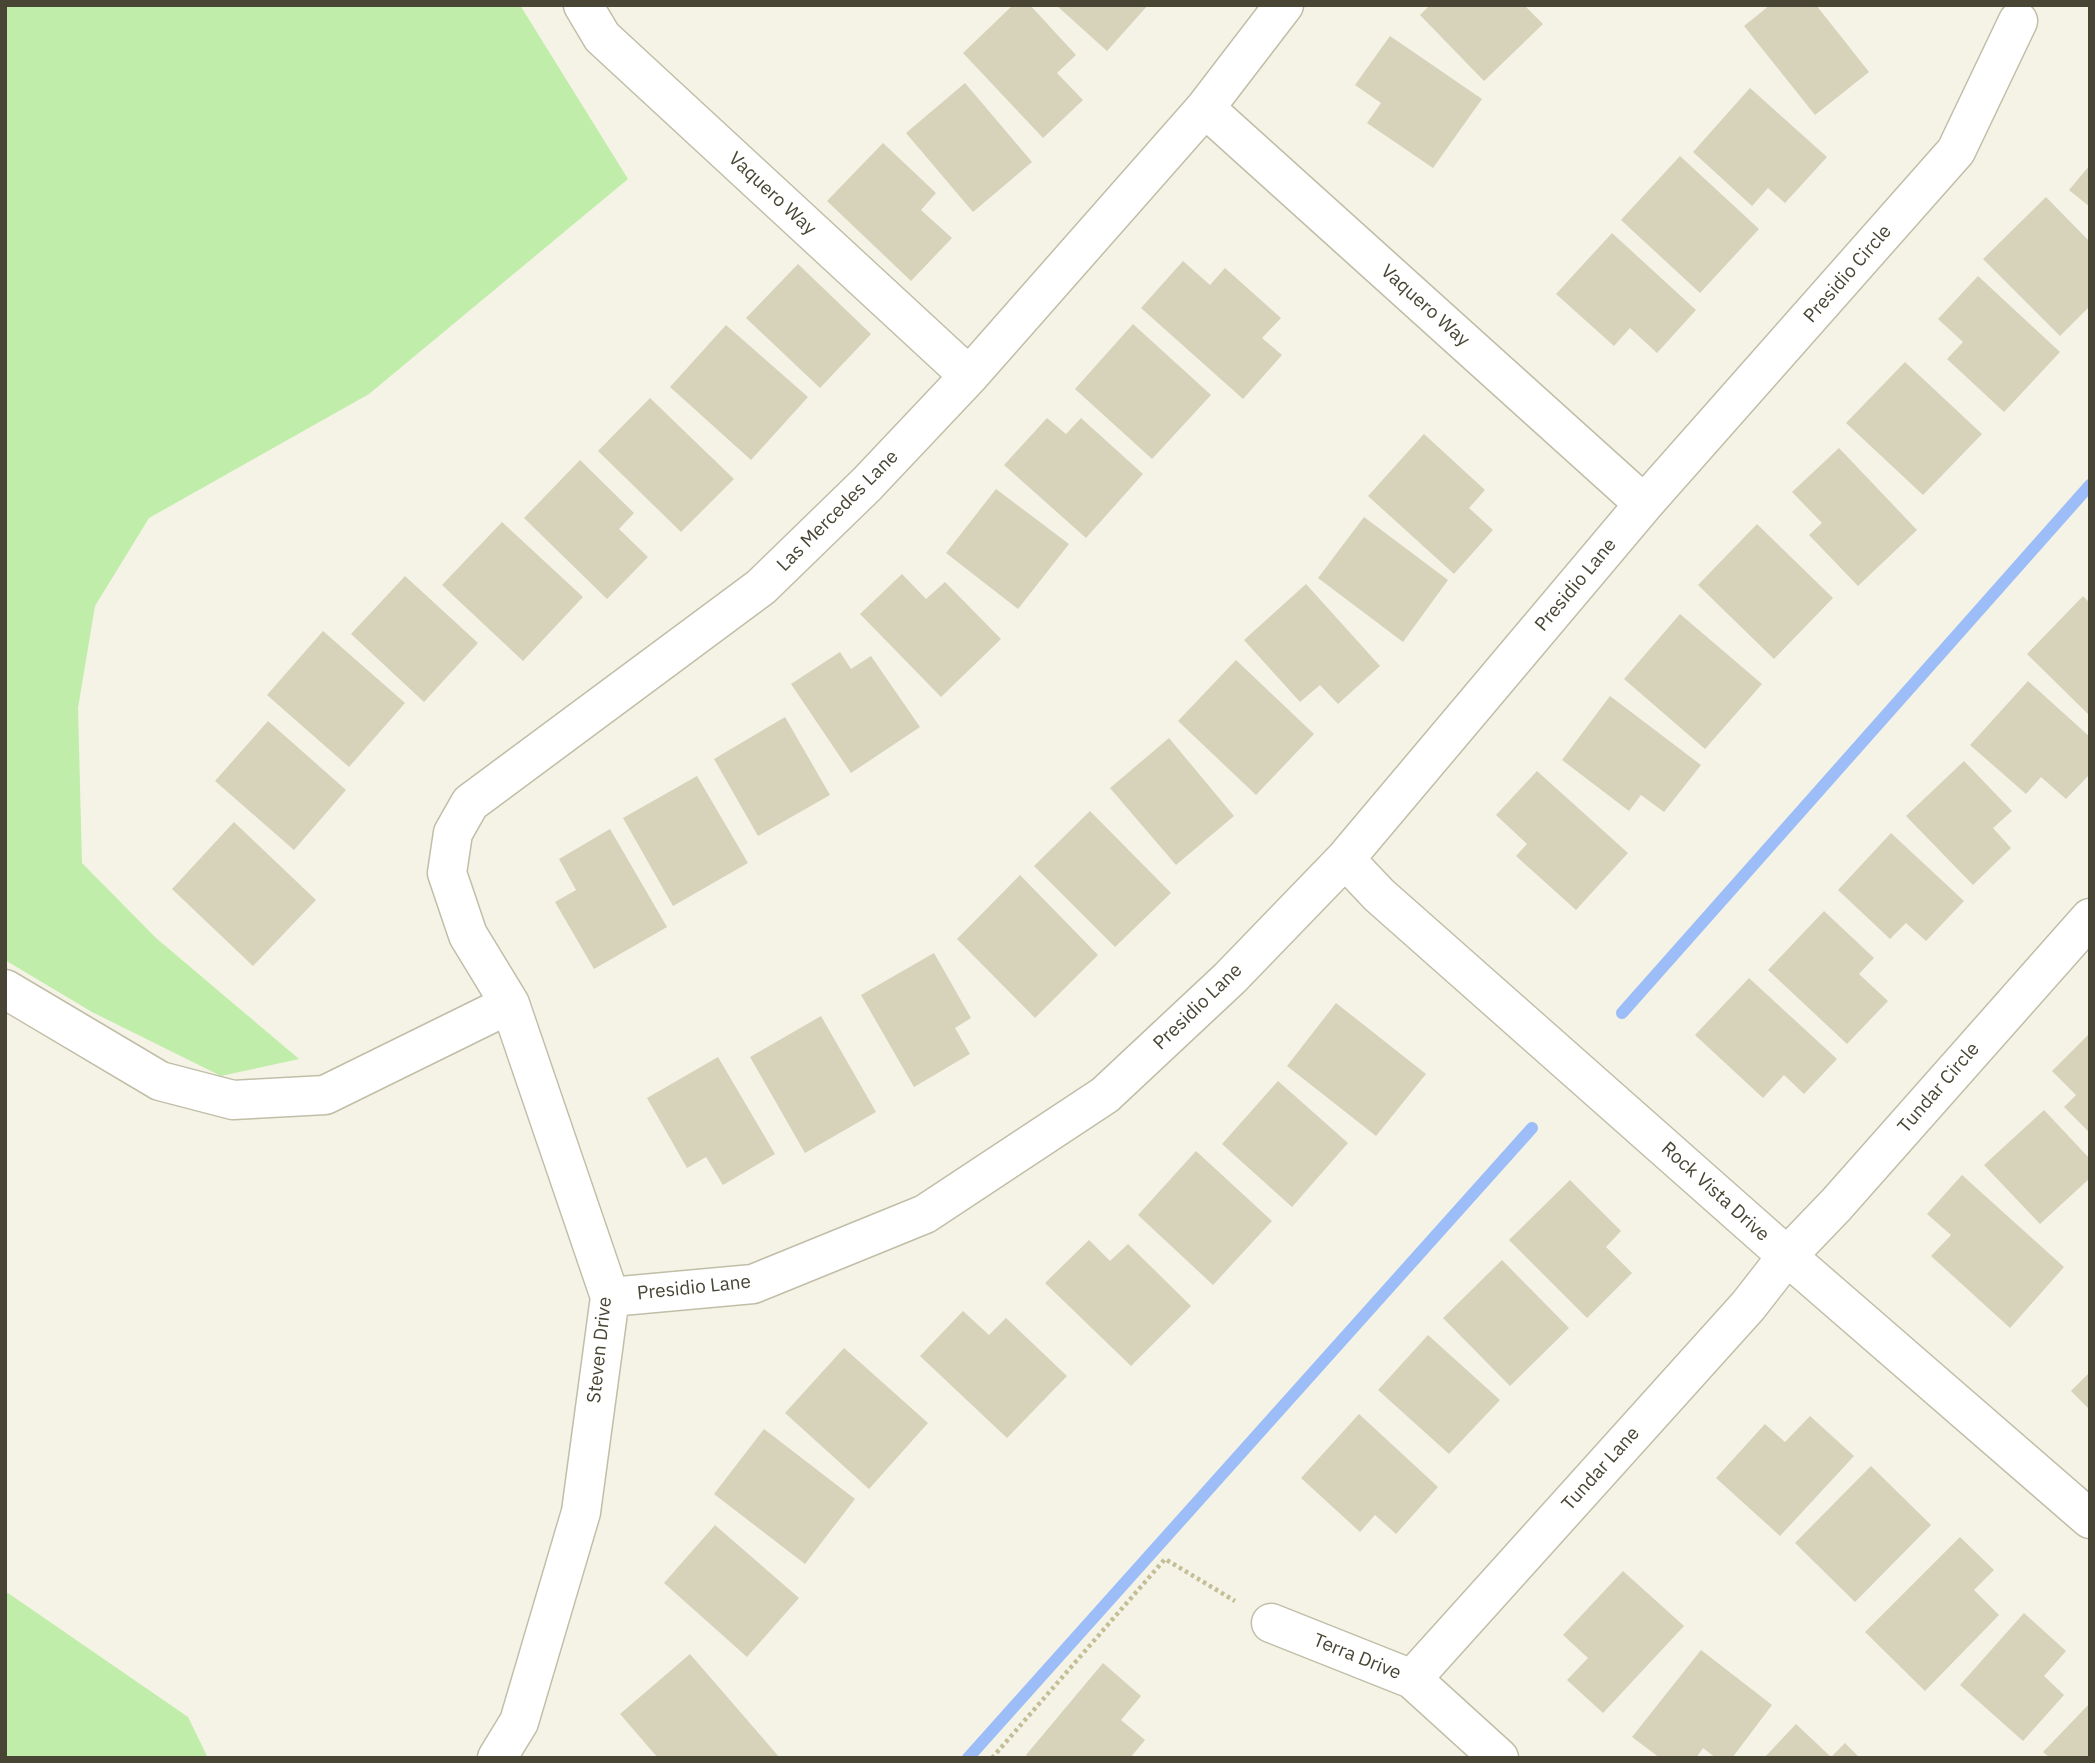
<!DOCTYPE html>
<style>
body{margin:0}
#map{position:relative;width:2095px;height:1763px;overflow:hidden;background:#f4f3e6;font-family:"IBM Plex Sans",sans-serif}
canvas{display:block}
.frame{position:absolute;inset:0;border:7px solid #484534;pointer-events:none}
</style>
<div id="map">
<canvas width="2095" height="1763"></canvas>
<div class="frame"></div>
</div>
<script>
const g = document.querySelector('canvas').getContext('2d');
g.lineJoin = 'round';
function fill(path, color) {
  g.fillStyle = color;
  g.fill(path, 'evenodd');
}
function poly(rows) {
  const path = new Path2D();
  for (const r of rows) {
    path.moveTo(r[0], r[1]);
    for (let i = 2; i < r.length; i += 2) path.lineTo(r[i], r[i + 1]);
  }
  return path;
}
function strokePath(path, color, width, dash) {
  g.strokeStyle = color;
  g.lineWidth = width;
  g.lineCap = dash ? 'butt' : 'round';
  g.setLineDash(dash || []);
  g.stroke(path);
}
function label(font, color, halo, rows, align = 'center') {
  g.font = font + ' "IBM Plex Sans",sans-serif';
  g.lineWidth = 7;
  g.setLineDash([]);
  g.textBaseline = 'middle';
  g.strokeStyle = halo;
  g.fillStyle = color;
  for (const [text, x, y, turn = 0] of rows) {
    g.save();
    g.translate(x, y);
    g.rotate((+turn || 0) * Math.PI / 180);
    g.textAlign = isNaN(turn) ? turn : align;
    if (halo) g.strokeText(text, 0, 0);
    g.fillText(text, 0, 0);
    g.restore();
  }
}
const green = poly([
 [5,5,520,5,628,179,369,394,149,518,95,606,78,708,82,863,156,938,299,1059,221,1076,92,1012,5,960],
 [5,1591,188,1717,208,1758,5,1758]
]);
const stream = poly([
 [1622,1013,2090,485],
 [968,1758,1532,1128]
]);
const building = poly([
 [1013,5,1030,5,1076,55,1057,73,1083,100,1043,138,963,53],
 [1056,5,1148,5,1107,51],
 [1430,5,1524,5,1543,24,1484,81,1420,15],
 [1770,5,1816,5,1869,72,1815,115,1744,26],
 [1390,36,1482,99,1433,168,1367,123,1381,103,1355,85],
 [965,83,1032,162,973,212,906,133],
 [1750,88,1827,157,1785,203,1768,188,1752,206,1693,152],
 [883,143,936,193,921,210,952,238,911,281,827,201],
 [1680,156,1759,229,1700,293,1621,220],
 [2090,165,2090,207,2069,190],
 [2046,197,2090,242,2090,306,2060,336,1983,259],
 [1612,233,1696,310,1657,353,1630,328,1614,346,1556,294],
 [1183,261,1210,285,1225,268,1281,318,1262,338,1282,355,1243,399,1141,308],
 [798,264,871,334,820,388,746,318],
 [1978,276,2060,352,2004,412,1947,359,1963,342,1938,319],
 [1133,324,1211,395,1152,459,1075,389],
 [726,325,808,397,751,460,670,387],
 [1905,362,1982,434,1923,495,1846,423],
 [650,398,734,479,681,532,598,451],
 [1047,418,1066,434,1081,418,1143,474,1086,538,1004,465],
 [1424,434,1485,490,1469,508,1493,530,1454,574,1368,496],
 [1839,448,1917,530,1858,586,1809,535,1822,523,1792,492],
 [580,460,634,513,619,529,648,557,607,599,524,518],
 [996,489,1069,544,1018,609,946,553],
 [1364,517,1448,580,1403,642,1318,578],
 [502,522,583,597,523,661,442,585],
 [1757,524,1833,598,1774,659,1698,585],
 [902,574,926,599,945,582,1001,639,941,697,860,614],
 [405,576,478,643,424,702,351,634],
 [1306,584,1380,666,1338,704,1320,685,1300,702,1244,640],
 [2083,596,2090,603,2090,716,2027,654],
 [1680,614,1762,684,1705,749,1624,679],
 [323,631,405,703,349,767,267,695],
 [840,652,851,669,871,656,920,727,851,773,791,684],
 [1236,660,1314,734,1256,795,1178,721],
 [2028,681,2090,737,2090,774,2066,799,2041,777,2026,794,1970,745],
 [1610,696,1701,765,1664,812,1641,795,1629,811,1562,760],
 [785,717,830,795,758,836,714,759],
 [268,721,346,790,294,850,215,781],
 [1169,738,1234,816,1176,865,1110,788],
 [1964,761,2012,811,1993,828,2011,848,1973,885,1906,816],
 [1537,771,1628,853,1576,910,1516,856,1527,844,1496,815],
 [697,776,748,863,673,906,623,818],
 [1090,811,1171,893,1115,947,1034,866],
 [234,822,316,900,253,966,172,889],
 [610,829,667,927,594,969,555,902,576,890,559,859],
 [1891,833,1964,901,1926,941,1906,923,1890,939,1838,890],
 [1020,875,1098,955,1035,1018,957,939],
 [1824,911,1874,958,1859,974,1888,1001,1847,1044,1768,970],
 [934,953,971,1018,955,1028,970,1054,914,1087,861,995],
 [1749,978,1837,1059,1804,1094,1784,1075,1763,1098,1695,1035],
 [1336,1003,1426,1074,1376,1136,1287,1066],
 [821,1016,876,1112,805,1153,750,1057],
 [2090,1033,2090,1133,2064,1107,2076,1095,2052,1071],
 [718,1057,775,1154,723,1185,706,1157,687,1168,647,1098],
 [1278,1081,1348,1143,1292,1207,1222,1144],
 [2044,1110,2090,1159,2090,1178,2040,1224,1984,1165],
 [1196,1151,1272,1221,1213,1285,1138,1215],
 [1962,1175,2064,1267,2010,1328,1931,1256,1951,1235,1927,1214],
 [1570,1180,1621,1231,1606,1247,1632,1273,1587,1318,1509,1240],
 [1089,1240,1110,1261,1128,1244,1191,1306,1131,1366,1045,1283],
 [1502,1260,1569,1328,1510,1386,1443,1318],
 [963,1311,989,1335,1006,1318,1067,1376,1007,1438,920,1356],
 [1428,1335,1500,1400,1449,1454,1378,1390],
 [844,1348,928,1423,869,1489,785,1413],
 [2090,1372,2090,1410,2071,1391],
 [1359,1414,1438,1487,1396,1534,1375,1515,1360,1532,1301,1478],
 [1810,1416,1854,1456,1780,1536,1716,1478,1765,1424,1785,1442],
 [764,1429,855,1499,805,1564,714,1494],
 [1871,1466,1931,1525,1855,1602,1795,1543],
 [715,1525,799,1598,747,1657,664,1583],
 [1960,1537,1994,1570,1974,1590,1999,1615,1925,1691,1865,1632],
 [1623,1571,1684,1626,1603,1713,1567,1680,1588,1658,1563,1635],
 [2024,1613,2066,1651,2044,1676,2064,1695,2023,1741,1960,1685],
 [1701,1650,1772,1705,1732,1758,1716,1758,1703,1748,1696,1758,1660,1758,1632,1737],
 [690,1654,780,1758,658,1758,620,1714],
 [1103,1663,1141,1696,1121,1720,1145,1740,1130,1758,1029,1758,1026,1755],
 [2090,1703,2090,1758,2050,1758,2043,1752],
 [1796,1724,1831,1757,1845,1743,1860,1758,1764,1758]
]);
const path = poly([
 [992,1758,1165,1559,1235,1601]
]);
const minor = poly([
 [583,5,602,37,969,376],
 [1205,108,1644,504],
 [1345,859,1379,895,1787,1256,2090,1519],
 [5,989,160,1081,233,1100,325,1095,510,1004],
 [610,1297,753,1284,925,1214,1105,1095,1230,978,1345,859,1644,504,1956,151,2018,21],
 [1271,1623,1412,1679,1499,1758],
 [1412,1679,1748,1306,1787,1256,1836,1205,2090,918],
 [497,1758,519,1722,581,1512,610,1297,510,1004,468,935,447,873,453,833,470,803,761,587,867,484,969,376,1205,108,1284,5]
]);
const streetNames = [
 ["Vaquero Way",772,194,43],
 ["Presidio Circle",1848,274,-49],
 ["Vaquero Way",1425,306,42],
 ["Las Mercedes Lane",838,511,-45],
 ["Presidio Lane",1576,585,-50],
 ["Presidio Lane",1198,1007,-44],
 ["Tundar Circle",1939,1088,-49],
 ["Rock Vista Drive",1715,1192,42],
 ["Presidio Lane",694,1288,-6],
 ["Steven Drive",600,1350,-84],
 ["Tundar Lane",1601,1469,-48],
 ["Terra Drive",1357,1657,22]
];
fill(green, '#c0edaa');
strokePath(stream, '#9cbdf7', 12);
fill(building, '#d7d2ba');
strokePath(minor, '#c1bea7', 41);
strokePath(path, '#c4be97', 4.5, [3.5, 3.5]);
strokePath(minor, '#fff', 38);
label('19px', '#484534', '#fff', streetNames);
</script>
